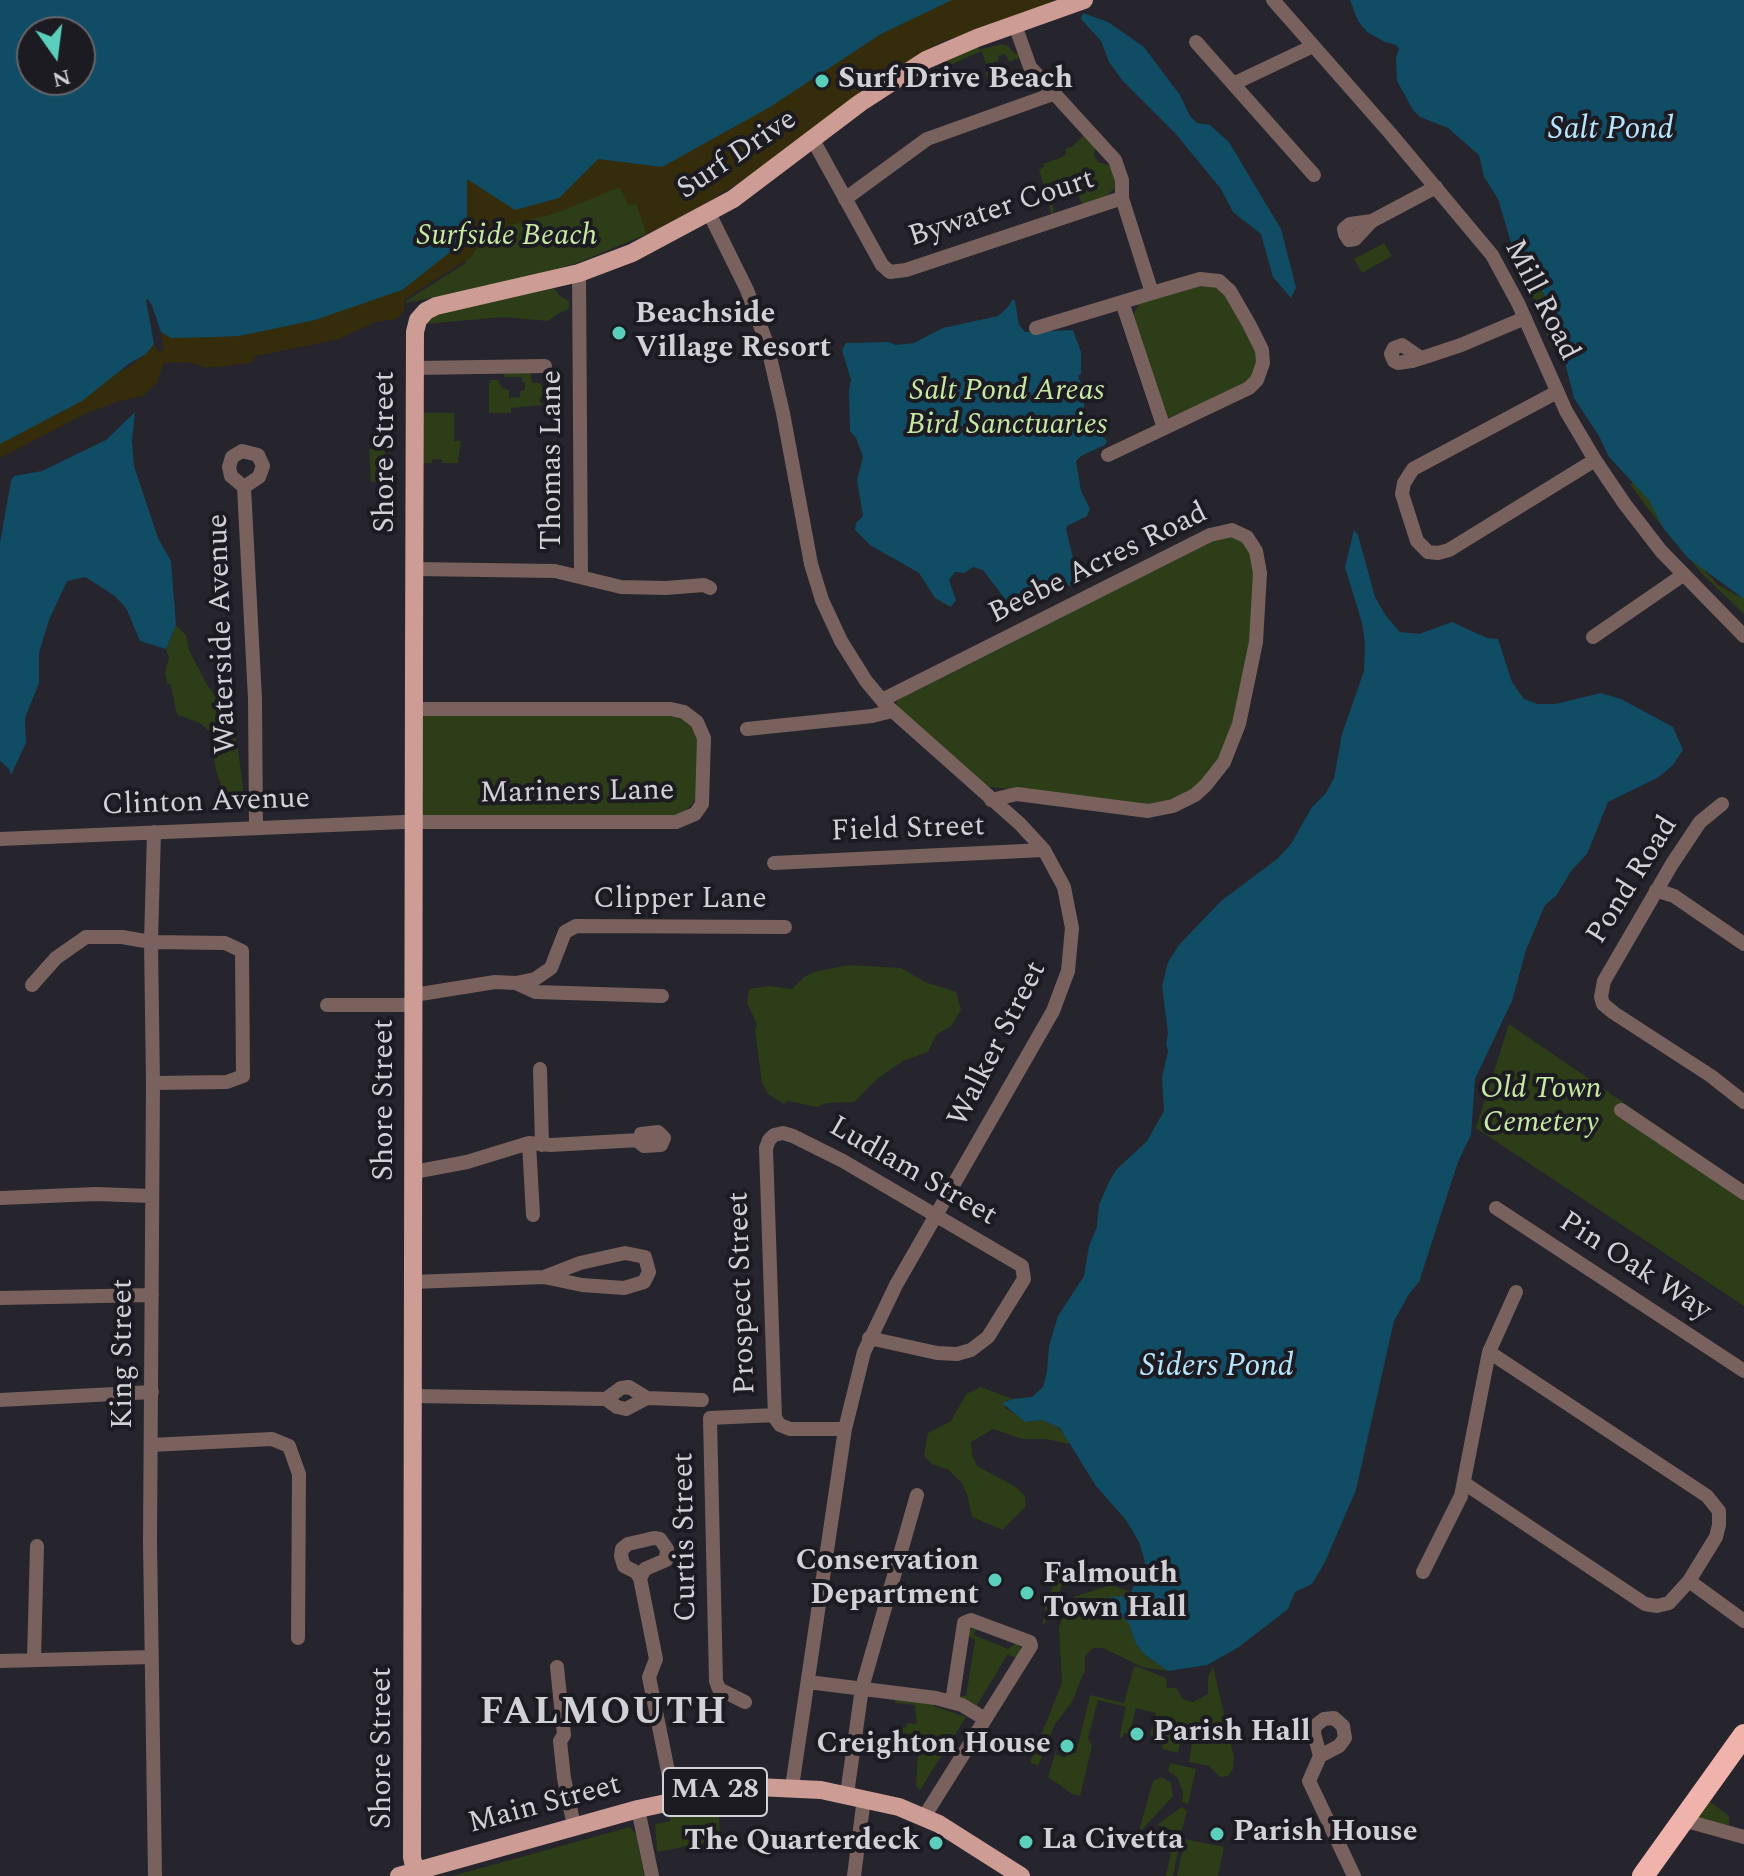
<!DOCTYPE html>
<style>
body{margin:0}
#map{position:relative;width:1744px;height:1876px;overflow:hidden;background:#26242c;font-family:Spectral,serif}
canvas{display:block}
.north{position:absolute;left:16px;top:16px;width:80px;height:80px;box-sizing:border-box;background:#1d1b22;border:2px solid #65646a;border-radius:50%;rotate:166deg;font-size:22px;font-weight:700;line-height:32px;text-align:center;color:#d2d1d6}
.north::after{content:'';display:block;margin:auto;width:28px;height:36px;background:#5bcebc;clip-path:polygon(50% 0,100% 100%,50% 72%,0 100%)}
</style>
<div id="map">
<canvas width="1744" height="1876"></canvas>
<div class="north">N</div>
</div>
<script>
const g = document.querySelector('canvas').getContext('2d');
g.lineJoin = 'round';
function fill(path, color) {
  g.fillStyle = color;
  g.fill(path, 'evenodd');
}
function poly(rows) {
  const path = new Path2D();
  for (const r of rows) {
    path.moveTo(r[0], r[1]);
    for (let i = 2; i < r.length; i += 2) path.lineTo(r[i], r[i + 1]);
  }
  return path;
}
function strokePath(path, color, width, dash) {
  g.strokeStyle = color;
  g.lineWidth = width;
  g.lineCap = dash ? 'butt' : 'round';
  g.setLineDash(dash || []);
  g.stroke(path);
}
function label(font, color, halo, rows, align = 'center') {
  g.font = font + ' Spectral,serif';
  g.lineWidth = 8;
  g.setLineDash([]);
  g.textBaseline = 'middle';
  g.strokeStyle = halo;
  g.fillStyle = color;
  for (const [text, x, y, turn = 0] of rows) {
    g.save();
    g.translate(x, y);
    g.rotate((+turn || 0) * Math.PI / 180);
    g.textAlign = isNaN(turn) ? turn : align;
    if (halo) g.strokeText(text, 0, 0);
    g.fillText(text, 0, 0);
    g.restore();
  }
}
const green = poly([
 [1002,44,1008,46,1014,53,1021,54,1018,58,1009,62,1006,55,1002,54,998,56,998,61,992,63,1000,88,994,91,985,73,988,71,982,51,950,65,946,62,946,59,978,47,979,50],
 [1084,135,1095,147,1094,155,1098,162,1113,166,1116,187,1103,199,1083,206,1076,189,1071,190,1067,180,1048,186,1052,196,1057,195,1058,198,1053,205,1054,216,1052,217,1039,169,1044,167,1043,164,1062,157,1066,154,1065,149,1073,146],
 [617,145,647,234,577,263,510,282,406,303,406,301,466,263,448,170],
 [1384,243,1392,256,1362,273,1354,259],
 [1522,247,1567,343,1552,349,1531,292,1511,257],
 [1193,284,1212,284,1224,291,1259,355,1250,383,1170,418,1165,416,1132,317,1140,302],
 [554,288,560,296,569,301,569,309,561,312,548,321,504,317,425,324,426,320,441,313],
 [504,369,527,371,531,373,532,383,540,383,544,391,539,401,543,405,511,408,511,413,489,413,489,384,491,380,498,380,502,388,509,390,509,398,520,397,520,391,525,390,525,382,522,382,522,377,504,377],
 [425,413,454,413,454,441,461,441,458,463,442,463,442,459,432,459,432,463,423,463,422,414],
 [385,448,386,482,371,482,369,449],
 [1643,475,1689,553,1718,585,1744,599,1744,614,1703,575,1649,510,1630,484],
 [1224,536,1239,538,1254,555,1252,631,1230,735,1212,771,1189,794,1153,807,984,786,896,706,897,700],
 [176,625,186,635,189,650,207,685,224,707,237,742,243,787,243,802,238,808,225,796,216,771,210,732,200,723,178,715,176,711,171,685,167,683,165,673,169,657,166,649],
 [422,714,674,715,690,723,698,736,698,787,695,800,682,815,422,819],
 [849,965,901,968,925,982,956,992,961,1010,951,1026,936,1035,928,1052,903,1061,877,1079,854,1102,827,1103,817,1107,788,1101,784,1104,768,1094,762,1083,755,1030,757,1024,747,1003,749,989,769,986,792,989,804,977,814,972],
 [1509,1024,1744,1185,1744,1306,1476,1128],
 [981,1387,1013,1399,1006,1401,1005,1408,1028,1422,1042,1420,1056,1426,1065,1434,1070,1444,1046,1439,1022,1439,993,1429,971,1442,972,1455,977,1466,1016,1487,1025,1496,1026,1506,1003,1530,972,1517,967,1494,961,1482,949,1470,932,1464,924,1455,928,1433,951,1421,966,1394],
 [1052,1573,1060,1577,1062,1586,1044,1625,1042,1624,1047,1611,1044,1609,1053,1586,1041,1581,1042,1578,1048,1580],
 [1111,1585,1131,1592,1129,1597,1109,1597,1108,1601,1129,1624,1136,1644,1144,1654,1168,1671,1142,1667,1103,1648,1093,1648,1085,1656,1085,1670,1072,1702,1055,1724,1038,1766,1030,1762,1062,1683,1059,1628,1064,1612,1076,1596],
 [973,1627,976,1629,974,1635,1008,1649,1016,1643,1021,1647,1019,1656,1015,1658,1008,1654,977,1705,982,1709,959,1699,959,1696,966,1696,975,1640,968,1636,968,1633],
 [1136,1666,1166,1678,1167,1688,1176,1688,1183,1699,1193,1702,1208,1694,1208,1677,1213,1666,1234,1757,1233,1769,1228,1776,1220,1777,1209,1766,1189,1762,1194,1731,1183,1729,1178,1753,1162,1749,1163,1744,1154,1741,1155,1736,1150,1735,1156,1713,1136,1708,1130,1734,1124,1733,1122,1738,1119,1737,1126,1707,1098,1700,1088,1738,1092,1746,1080,1796,1072,1794,1048,1777,1057,1747,1056,1754,1065,1758,1069,1750,1076,1753,1090,1695,1124,1703,1134,1667],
 [896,1697,932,1702,934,1706,966,1717,920,1790,916,1786,919,1736,894,1731,895,1727,906,1728,907,1723,917,1724,915,1705,895,1703],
 [1170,1763,1196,1769,1188,1804,1182,1802,1183,1792,1177,1777,1168,1771],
 [1162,1777,1171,1783,1173,1796,1141,1831,1140,1827,1153,1781],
 [1709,1801,1729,1816,1729,1826,1699,1820,1697,1816],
 [715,1806,719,1810,720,1840,657,1852,655,1824,670,1821,670,1817],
 [1182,1807,1187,1811,1181,1833,1157,1825],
 [630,1827,636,1834,644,1876,452,1876],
 [1156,1829,1181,1837,1173,1876,1166,1876,1171,1851,1175,1852,1176,1843,1171,1842,1172,1838,1156,1834,1153,1849,1156,1851,1151,1850,1150,1837],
 [1185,1839,1224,1847,1218,1876,1177,1876]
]);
const sand = poly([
 [899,0,1050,0,1055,4,941,42,846,103,766,166,706,203,647,234,636,204,628,205,620,187,559,212,497,229,485,236,471,257,405,299,404,311,397,319,375,322,339,339,257,356,250,363,208,368,187,362,164,363,157,382,143,396,119,401,87,413,0,458,0,436,134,364,154,344,159,352,164,350,161,332,171,338,467,214,464,179]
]);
const water = poly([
 [0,0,952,0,881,34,770,107,662,167,598,159,559,198,515,210,467,179,467,239,402,290,315,320,239,336,214,337,171,338,161,332,152,306,148,299,146,300,154,344,146,354,130,363,82,401,0,444],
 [32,32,80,32,80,80,32,80],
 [1350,0,1744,0,1744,599,1688,558,1664,529,1649,500,1609,457,1599,436,1574,398,1558,335,1544,294,1528,262,1512,246,1498,199,1484,177,1479,155,1448,128,1420,117,1413,110,1397,81,1396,58,1399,48,1396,45,1385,42,1367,32,1358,21],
 [1083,13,1108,22,1144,47,1180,95,1190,116,1197,123,1210,125,1229,142,1281,229,1296,287,1291,298,1273,277,1261,234,1233,212,1221,189,1175,133,1122,80,1109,62,1101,41,1081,19],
 [1013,299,1015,301,1019,325,1025,332,1073,330,1081,352,1081,374,1078,376,1085,396,1083,415,1107,441,1105,445,1081,456,1076,461,1081,491,1090,509,1087,516,1067,526,1066,529,1078,578,1075,586,1064,586,1054,590,1046,585,1032,588,1023,593,1017,608,1011,607,983,570,973,567,964,573,955,572,949,580,956,600,951,607,935,598,919,573,870,545,855,530,856,523,863,516,857,480,863,457,856,438,850,431,849,391,851,380,842,350,846,343,850,343,889,342,896,345,914,343,943,328,998,316,1007,308],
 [135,412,132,441,134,466,158,538,171,561,176,625,166,649,140,641,126,608,115,596,85,577,67,581,49,620,39,653,39,683,25,718,26,743,11,775,9,769,0,761,0,543,11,481,14,476,42,471,106,440],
 [1354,530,1358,535,1375,597,1386,616,1400,632,1419,634,1452,622,1487,638,1498,639,1512,682,1524,699,1538,704,1555,704,1601,693,1621,699,1673,727,1683,750,1673,765,1659,777,1608,802,1587,854,1571,871,1556,896,1545,905,1526,950,1512,1001,1475,1079,1471,1135,1458,1162,1419,1282,1409,1294,1394,1321,1356,1490,1325,1562,1312,1584,1295,1592,1288,1609,1239,1647,1207,1665,1168,1671,1144,1654,1136,1644,1129,1624,1107,1601,1109,1597,1129,1596,1145,1562,1139,1542,1126,1520,1096,1486,1060,1428,1042,1420,1025,1422,1002,1403,1013,1399,1032,1397,1043,1387,1047,1372,1049,1346,1058,1316,1084,1276,1089,1246,1097,1227,1099,1205,1109,1182,1116,1170,1147,1141,1164,1111,1162,1077,1168,1051,1166,1044,1168,1033,1162,986,1168,962,1179,945,1221,901,1277,859,1291,844,1312,807,1326,793,1334,778,1342,734,1364,671,1365,644,1362,623,1345,567]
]);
const minor = poly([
 [1273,0,1390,133,1492,255,1518,303,1566,411,1595,460,1624,503,1661,551,1744,636],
 [1196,42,1314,175],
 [1235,83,1313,46],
 [813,140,882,265,890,272,906,270,1122,198,1122,180,1115,160,1030,67,1015,25],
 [845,199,927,139,1053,94],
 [709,213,747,290,767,344,783,413,811,564,822,600,841,641,866,681,886,705,1020,824,1044,850,1064,887,1072,928,1068,971,1053,1011,896,1285,864,1352,845,1429,792,1787],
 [1372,221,1355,239,1349,240,1345,234,1344,229,1350,224,1372,221,1436,187],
 [579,273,581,577],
 [1122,302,1164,428],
 [1036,328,1152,293],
 [1421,358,1402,345,1394,348,1391,354,1394,361,1398,363,1412,361,1428,356,1461,345,1525,318],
 [415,368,545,366],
 [1557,392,1413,469,1404,483,1402,494,1417,541,1428,552,1438,553,1449,550,1595,460],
 [242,451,258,455,263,466,259,477,244,487,231,476,229,467,232,457,242,451],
 [1108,455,1249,388,1257,380,1263,363,1262,350,1249,324,1230,291,1219,281,1200,279,1152,293,1122,198],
 [244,487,255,699,256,827],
 [414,569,555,571,621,587,666,588,704,585,710,588],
 [1593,637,1683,575],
 [882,700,1210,535,1232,530,1247,537,1256,551,1260,573,1256,642,1239,724,1224,762,1206,785,1195,795,1173,806,1148,811,1017,794,991,800],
 [747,729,872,716,892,711],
 [1722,804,1700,822,1672,864,1604,981,1601,997,1603,1004,1614,1013,1711,1076,1744,1102],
 [154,832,151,942,153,1083,150,1542,155,1876],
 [0,839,403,822,676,822,695,814,702,804,704,738,697,722,684,712,671,709,415,709],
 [774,863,1044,850],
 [1656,890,1674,896,1744,944],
 [516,983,536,992,662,996],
 [32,985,56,958,86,937,122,937,151,942,225,943,242,951,243,1076,227,1082,153,1083],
 [414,995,495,982,516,983,535,979,551,968,565,932,576,926,785,927],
 [327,1005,414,1005],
 [540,1069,542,1145],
 [1621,1110,1744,1193],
 [658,1132,664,1138,661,1145,644,1146,639,1142,641,1134,658,1132],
 [529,1143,533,1215],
 [414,1172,467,1162,529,1143,551,1145,639,1140],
 [0,1198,96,1194,151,1196],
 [1496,1208,1744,1371],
 [413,1282,544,1277,582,1285,624,1288,644,1282,649,1272,645,1257,625,1253,580,1263,544,1277],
 [0,1298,152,1295],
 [1489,1352,1707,1496,1719,1511,1719,1525,1716,1537,1689,1581,1744,1621],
 [413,1396,606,1399,617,1407,626,1409,647,1398,702,1400],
 [606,1399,621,1388,629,1387,647,1398],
 [0,1400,152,1392],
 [845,1429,790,1429,780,1425,775,1418,766,1148,769,1140,774,1135,783,1133,793,1136,843,1161,1022,1266,1024,1279,988,1337,971,1350,957,1354,937,1353,869,1338],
 [151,1445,272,1439,289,1446,299,1474,298,1638],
 [1464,1483,1645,1604,1657,1606,1669,1603,1689,1581],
 [1423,1572,1461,1496,1489,1352,1516,1292],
 [640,1578,645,1569,666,1560,667,1549,660,1539,654,1538,628,1544,622,1549,621,1556,624,1566,636,1572,640,1578,656,1659,649,1677,674,1801],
 [34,1659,37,1546],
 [0,1661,152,1657],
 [557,1667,564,1735,560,1741,564,1778,574,1826],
 [808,1682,936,1698,962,1705,985,1719],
 [745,1702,719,1689,716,1681,710,1418,775,1415],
 [1320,1756,1314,1733,1315,1726,1324,1719,1334,1718,1343,1726,1345,1738,1339,1746,1320,1756,1309,1781,1354,1876],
 [847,1794,862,1688,917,1495],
 [638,1809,652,1876],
 [924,1817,1031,1646,1030,1642,971,1620,964,1623,952,1702],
 [1683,1820,1744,1837],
 [854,1876,864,1798]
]);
const major = poly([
 [415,1871,412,1857,414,660,415,332,418,320,426,311,436,306,579,273,632,253,733,199,860,103,926,60,977,38,1084,0],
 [399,1876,638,1809,713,1793,757,1787,821,1790,899,1807,939,1824,1021,1876]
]);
const highway = poly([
 [1643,1876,1744,1735]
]);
const markers = [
 [822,81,8,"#5bcebc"],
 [619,333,8,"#5bcebc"],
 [995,1580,8,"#5bcebc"],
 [1027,1593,8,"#5bcebc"],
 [1137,1734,8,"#5bcebc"],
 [1067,1746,8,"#5bcebc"],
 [1217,1834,8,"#5bcebc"],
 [1026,1842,8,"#5bcebc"],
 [936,1843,8,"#5bcebc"]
];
const shields = [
 [715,1792,104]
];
const shieldNames = [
 ["MA 28",715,1792]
];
const poiNames = [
 ["Surf Drive Beach",838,81],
 ["Beachside",635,316],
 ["Village Resort",635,350],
 ["Conservation",979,1563,"right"],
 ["Department",979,1597,"right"],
 ["Falmouth",1043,1576],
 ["Town Hall",1043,1610],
 ["Parish Hall",1153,1734],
 ["Creighton House",1051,1746,"right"],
 ["Parish House",1233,1834],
 ["La Civetta",1042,1842],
 ["The Quarterdeck",920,1843,"right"]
];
const streetNames = [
 ["Surf Drive",738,156,-34],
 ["Bywater Court",1002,210,-18],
 ["Mill Road",1540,301,63],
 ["Shore Street",387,452,-90],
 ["Thomas Lane",554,460,-90],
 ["Beebe Acres Road",1099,565,-26],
 ["Waterside Avenue",224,634,-92],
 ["Mariners Lane",577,794,-1],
 ["Clinton Avenue",206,804,-2],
 ["Field Street",908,831,-2],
 ["Pond Road",1634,881,-58],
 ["Clipper Lane",680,901],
 ["Walker Street",999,1045,-63],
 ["Shore Street",386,1100,-90],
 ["Ludlam Street",912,1173,30],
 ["Pin Oak Way",1634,1268,33],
 ["Prospect Street",744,1293,-92],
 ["King Street",125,1354,-90],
 ["Curtis Street",687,1537,-91],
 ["Shore Street",384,1748,-90],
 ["Main Street",545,1806,-15]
];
const parkNames = [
 ["Surfside Beach",507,238],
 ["Salt Pond Areas",1007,393],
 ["Bird Sanctuaries",1007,427],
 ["Old Town",1541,1091],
 ["Cemetery",1541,1125]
];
const waterNames = [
 ["Salt Pond",1611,132],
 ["Siders Pond",1217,1369]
];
const districtNames = [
 ["FALMOUTH",604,1716]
];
fill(green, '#2c3d17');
fill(sand, '#352c0b');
fill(water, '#104c64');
strokePath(minor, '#79615e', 14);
strokePath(major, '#cd9c95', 18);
strokePath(highway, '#efb3ab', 22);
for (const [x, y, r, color] of markers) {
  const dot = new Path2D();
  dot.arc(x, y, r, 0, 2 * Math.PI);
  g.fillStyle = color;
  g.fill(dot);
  strokePath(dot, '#1d1b22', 3);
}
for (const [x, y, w] of shields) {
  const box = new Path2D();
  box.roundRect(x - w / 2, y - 24, w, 48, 6);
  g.fillStyle = '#1d1b22';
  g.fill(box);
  strokePath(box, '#d2d1d6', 2);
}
label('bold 28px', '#d2d1d6', null, shieldNames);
label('bold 30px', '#d2d1d6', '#1d1b22', poiNames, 'left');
label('30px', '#d2d1d6', '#1d1b22', streetNames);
label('italic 30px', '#c7eaa3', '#1d1b22', parkNames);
label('italic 32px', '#b5e6fe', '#1d1b22', waterNames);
g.letterSpacing = '2px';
label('bold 38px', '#d2d1d6', '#1d1b22', districtNames);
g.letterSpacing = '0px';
</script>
